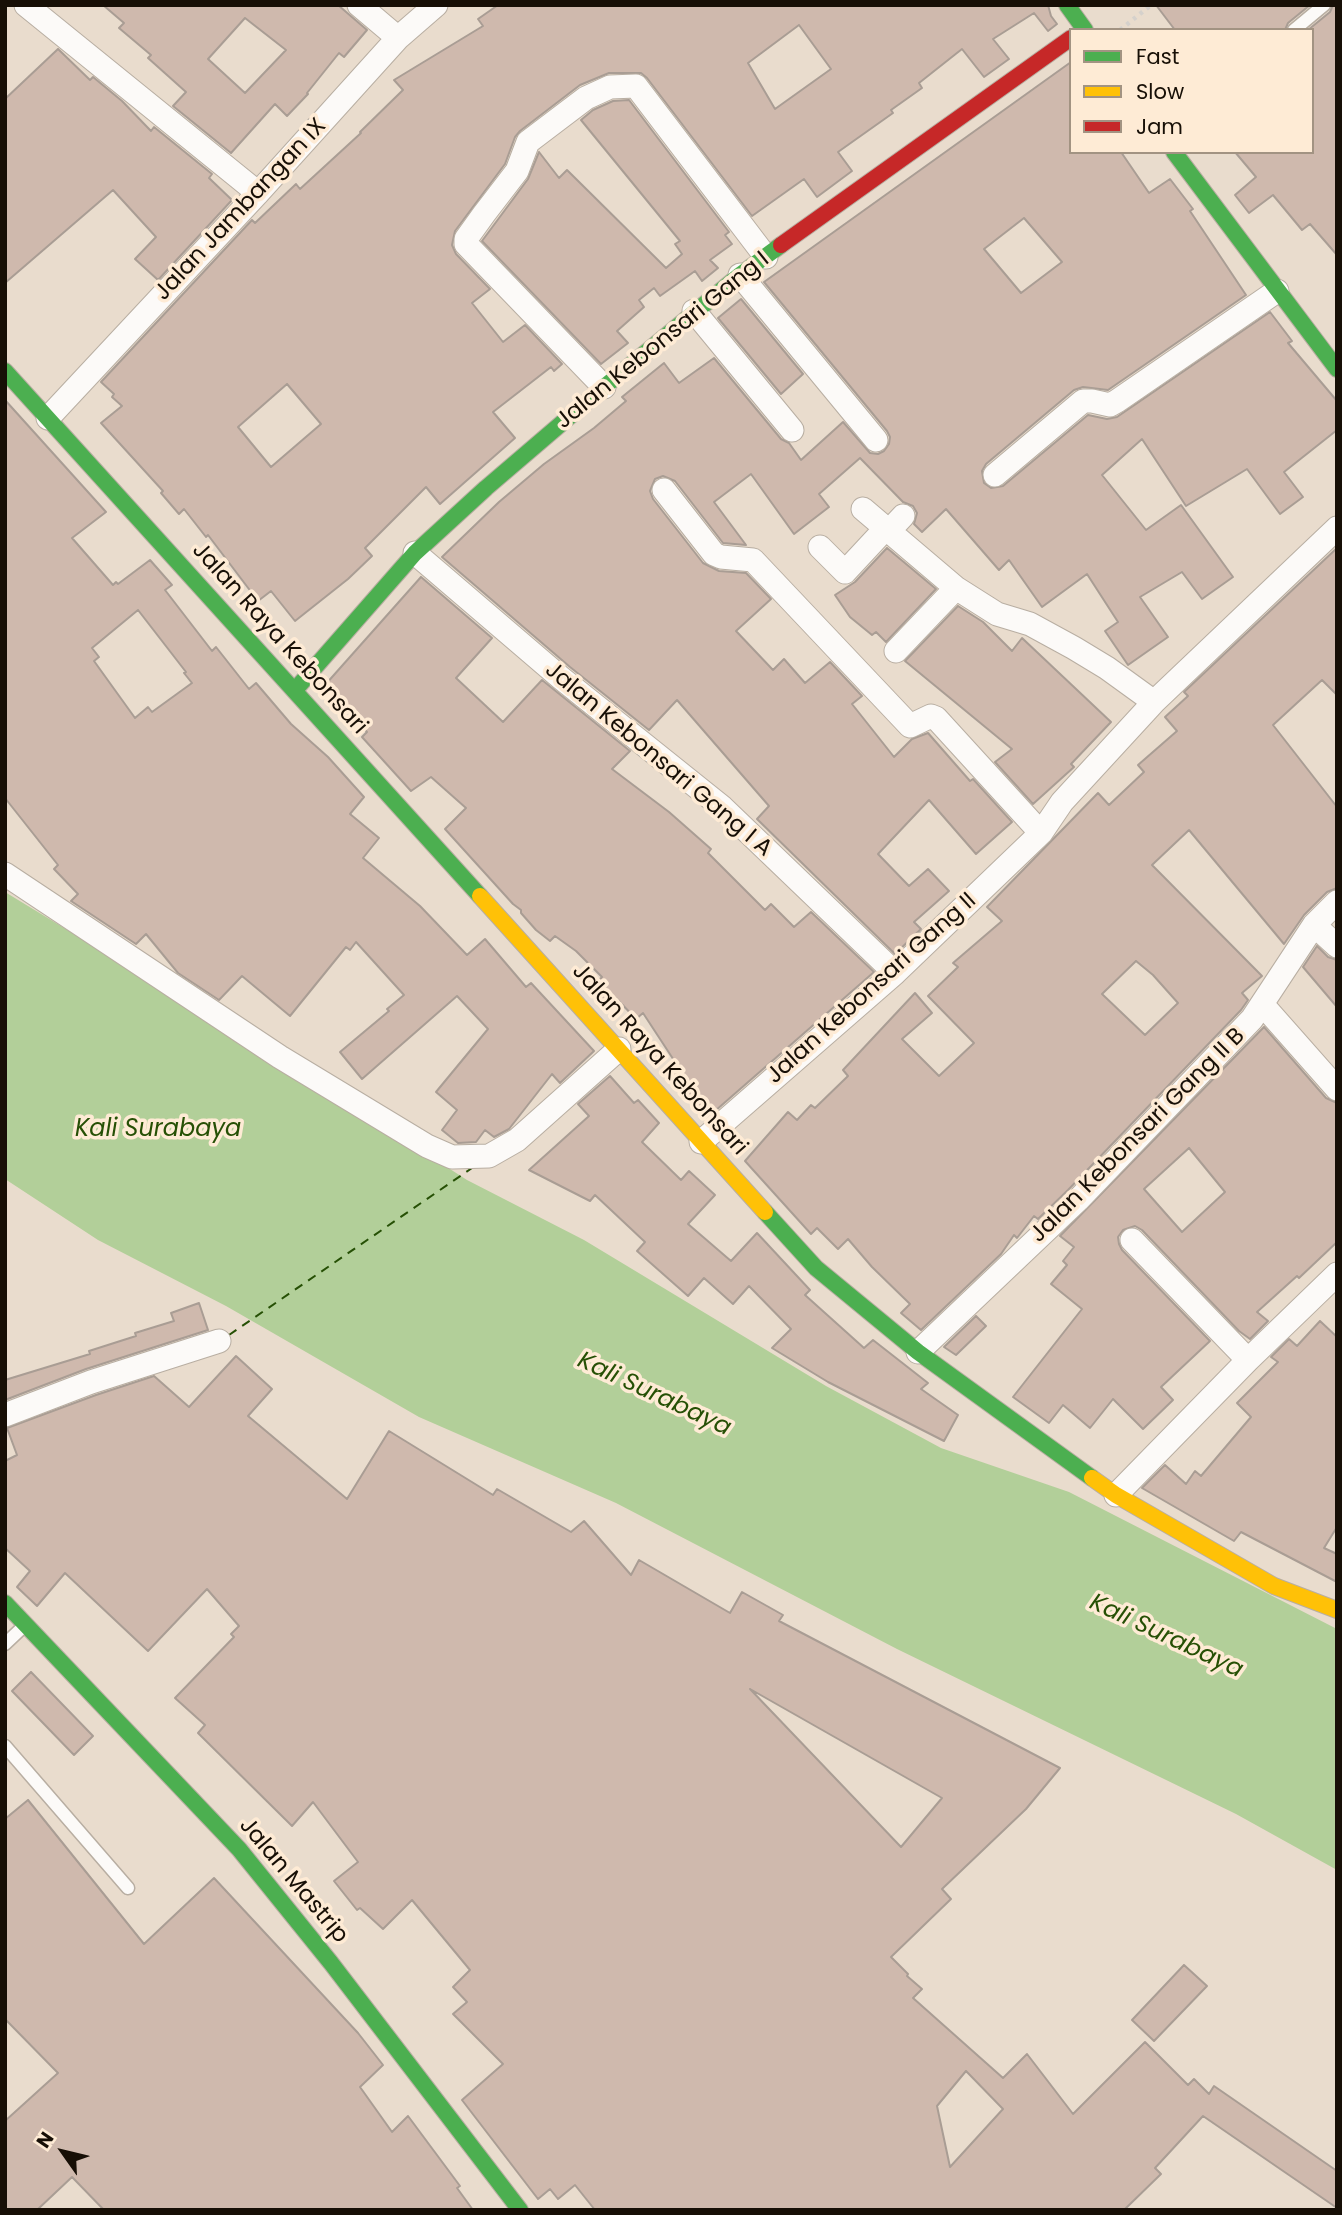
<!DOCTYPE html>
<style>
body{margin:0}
#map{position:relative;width:1342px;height:2215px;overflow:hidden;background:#e9dccd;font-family:Poppins,sans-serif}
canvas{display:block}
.frame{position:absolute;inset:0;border:7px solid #170f06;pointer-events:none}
.legend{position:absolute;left:1069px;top:28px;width:245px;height:126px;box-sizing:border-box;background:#feebd5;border:2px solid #a29382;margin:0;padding:9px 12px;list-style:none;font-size:21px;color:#170f06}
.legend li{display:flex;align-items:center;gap:14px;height:35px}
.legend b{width:35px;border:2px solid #a29382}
.north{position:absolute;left:28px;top:2117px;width:70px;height:70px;-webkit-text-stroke:5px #feebd5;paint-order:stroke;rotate:304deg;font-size:19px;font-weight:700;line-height:28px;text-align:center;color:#170f06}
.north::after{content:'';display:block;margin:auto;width:24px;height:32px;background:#170f06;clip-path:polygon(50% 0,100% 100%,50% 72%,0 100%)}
</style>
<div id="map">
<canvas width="1342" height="2215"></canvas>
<div class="frame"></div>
<ul class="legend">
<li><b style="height:9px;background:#4caf50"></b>Fast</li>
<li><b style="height:9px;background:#ffc107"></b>Slow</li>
<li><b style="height:9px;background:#c62828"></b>Jam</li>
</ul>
<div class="north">N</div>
</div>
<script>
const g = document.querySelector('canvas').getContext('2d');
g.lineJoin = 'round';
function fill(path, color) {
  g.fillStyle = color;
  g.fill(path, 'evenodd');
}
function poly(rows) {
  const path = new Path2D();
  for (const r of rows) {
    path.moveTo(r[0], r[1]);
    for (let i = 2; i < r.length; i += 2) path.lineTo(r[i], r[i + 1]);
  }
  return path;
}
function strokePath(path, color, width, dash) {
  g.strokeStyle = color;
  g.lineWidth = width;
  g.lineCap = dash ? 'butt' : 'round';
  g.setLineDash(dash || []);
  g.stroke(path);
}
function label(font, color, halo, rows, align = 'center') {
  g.font = font + ' Poppins,sans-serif';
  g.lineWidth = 7;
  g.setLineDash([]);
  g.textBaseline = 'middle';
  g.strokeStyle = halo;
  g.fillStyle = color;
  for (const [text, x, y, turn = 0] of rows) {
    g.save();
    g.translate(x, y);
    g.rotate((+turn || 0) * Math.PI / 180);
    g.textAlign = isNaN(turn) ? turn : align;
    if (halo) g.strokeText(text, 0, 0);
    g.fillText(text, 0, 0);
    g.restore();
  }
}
const water = poly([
 [5,892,273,1055,467,1180,584,1240,826,1386,941,1448,1069,1492,1337,1629,1337,1870,1236,1814,897,1649,616,1503,419,1417,226,1306,98,1240,5,1179]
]);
const ferry = poly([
 [229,1335,472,1168]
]);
const building = poly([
 [103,5,338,5,367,30,344,57,339,53,307,93,308,94,287,116,275,104,231,153,173,106,186,92,148,58,151,55,119,28,124,23,103,5],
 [245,18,286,50,245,93,208,59,245,18],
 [498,5,1048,5,1051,16,1057,24,1048,31,1034,13,993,39,1009,59,984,77,962,49,919,83,922,88,891,110,893,113,838,152,852,171,817,197,804,179,752,216,647,78,641,73,609,73,580,85,520,131,515,137,505,164,455,231,452,245,456,254,490,289,472,303,503,342,525,325,562,364,554,371,551,367,493,412,515,438,440,504,426,487,365,548,372,556,348,579,295,621,271,591,258,601,208,535,206,537,184,509,179,514,161,493,163,491,101,423,122,406,112,397,114,394,101,382,252,220,255,223,296,184,300,189,361,133,360,132,403,90,394,80,483,26,478,19,498,5],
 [799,25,831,69,775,109,748,63,799,25],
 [287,384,321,424,271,467,238,427,287,384],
 [1156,5,1310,5,1288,23,1285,30,1175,30,1156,5],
 [1333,5,1337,5,1337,255,1310,224,1302,230,1273,195,1249,213,1235,195,1256,177,1235,152,1312,152,1312,30,1308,30,1330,12,1333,5],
 [58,49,90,80,93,77,122,101,151,131,154,127,212,174,209,178,232,200,158,280,135,259,156,237,113,190,5,283,5,99,58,49],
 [1071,62,1071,152,1121,152,1149,193,1170,179,1193,209,1190,211,1246,295,1108,390,1083,387,1074,390,986,464,982,471,984,483,991,488,1003,486,1088,415,1107,419,1117,417,1270,312,1292,341,1288,343,1337,401,1337,430,1284,472,1303,497,1280,514,1247,469,1186,506,1142,439,1102,475,1146,530,1181,505,1233,577,1202,599,1182,572,1140,597,1168,637,1128,665,1105,631,1118,622,1087,574,1042,607,1009,560,999,570,946,509,922,532,914,524,917,513,913,506,903,502,860,458,819,494,829,507,794,534,751,474,714,502,746,545,723,543,675,481,663,476,655,479,650,491,653,499,703,563,719,571,746,573,771,599,736,631,773,670,784,659,805,683,830,662,862,696,852,704,894,757,912,739,928,733,970,781,973,779,1012,822,976,854,929,800,878,854,909,886,928,869,949,891,914,922,921,929,895,954,757,819,769,806,677,700,649,730,570,667,442,557,499,502,544,464,594,428,626,401,622,397,664,363,679,383,714,358,781,439,789,443,801,460,843,422,870,453,878,454,884,451,889,444,890,437,887,431,764,282,1071,62],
 [1024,218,1062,262,1021,293,984,249,1024,218],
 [629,100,729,232,725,235,732,244,710,260,718,268,702,281,695,271,660,296,654,288,639,300,644,307,617,331,628,343,601,364,482,241,528,179,539,152,559,178,567,170,666,268,682,254,675,244,680,241,581,120,593,110,613,101,629,100],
 [741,299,803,374,781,394,718,318,741,299],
 [5,400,106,512,72,538,113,585,116,582,118,584,150,560,172,585,165,590,212,651,216,647,249,689,256,683,291,724,328,757,364,797,350,814,379,838,363,858,420,906,467,955,485,939,526,987,531,983,594,1051,560,1083,552,1074,509,1129,494,1137,485,1130,476,1142,458,1143,442,1130,457,1110,436,1092,488,1029,457,996,362,1079,340,1052,389,1011,387,1009,404,995,356,942,350,950,346,947,290,1016,242,976,219,1000,178,973,146,934,136,944,71,901,78,894,54,869,58,865,5,798,5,400],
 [138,610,186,672,184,673,192,683,152,712,148,707,135,718,94,661,99,657,92,648,138,610],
 [887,548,936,589,886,642,876,632,872,635,850,617,835,595,855,582,887,548],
 [1337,548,1337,695,1322,680,1273,725,1337,807,1337,888,1327,892,1304,915,1284,944,1189,830,1152,865,1262,976,1242,993,1248,1000,1241,1010,1068,1190,1038,1219,1034,1216,1017,1238,1014,1235,1001,1254,921,1330,901,1313,910,1304,872,1267,848,1239,838,1249,817,1228,811,1234,745,1161,788,1112,797,1120,811,1105,815,1108,848,1076,843,1070,915,993,932,1013,902,1039,939,1076,974,1043,928,996,958,967,953,963,1002,921,987,907,1098,793,1109,805,1144,772,1138,765,1177,731,1165,717,1188,696,1184,692,1337,548],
 [1136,961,1153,975,1178,1003,1145,1035,1102,994,1136,961],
 [421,577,492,638,456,678,503,722,542,680,630,751,612,769,669,812,711,849,708,853,765,910,771,904,794,927,811,912,874,972,707,1118,669,1076,679,1068,643,1013,636,1019,616,998,607,1008,590,989,602,977,576,951,555,936,550,941,536,930,521,913,521,910,513,904,445,829,466,808,431,777,411,791,362,737,367,732,325,685,421,577],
 [958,606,983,622,1012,651,1022,638,1111,722,1071,764,1074,767,1033,804,995,762,1012,749,905,661,958,606],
 [1317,946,1328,957,1337,960,1337,1007,1303,967,1317,946],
 [1264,1027,1326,1098,1337,1103,1337,1242,1299,1278,1297,1276,1257,1312,1268,1321,1250,1339,1239,1331,1142,1230,1135,1226,1123,1230,1118,1237,1119,1244,1122,1250,1210,1341,1161,1387,1173,1400,1143,1429,1113,1399,1090,1428,1063,1405,1049,1423,1013,1397,1082,1309,1051,1284,1067,1265,1063,1261,1074,1247,1060,1236,1264,1027],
 [1189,1148,1225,1192,1182,1232,1144,1189,1189,1148],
 [610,1076,634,1103,638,1100,659,1123,642,1142,681,1180,689,1171,715,1195,688,1224,731,1261,757,1233,810,1290,805,1295,864,1348,873,1340,928,1383,921,1389,958,1415,944,1441,828,1382,772,1348,791,1329,749,1286,733,1304,704,1278,688,1296,637,1251,645,1242,595,1195,590,1201,529,1170,589,1116,578,1104,610,1076],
 [199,1303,208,1330,86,1369,5,1400,5,1380,90,1354,89,1351,136,1336,135,1333,174,1321,171,1313,199,1303],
 [976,1316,986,1326,956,1355,944,1347,976,1316],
 [1320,1321,1337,1337,1337,1527,1324,1548,1337,1554,1337,1582,1241,1532,1234,1541,1142,1488,1165,1465,1186,1484,1195,1471,1201,1476,1251,1417,1237,1403,1278,1362,1271,1357,1289,1339,1297,1346,1320,1321],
 [236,1356,272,1389,248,1416,347,1499,389,1431,493,1495,497,1489,571,1532,584,1521,631,1575,639,1560,730,1613,742,1592,783,1615,779,1621,1060,1768,1026,1809,942,1889,951,1899,891,1957,908,1974,907,1976,922,1989,913,1998,1003,2078,1027,2054,1073,2114,1145,2042,1188,2085,1194,2079,1209,2094,1214,2086,1337,2171,1337,2208,1203,2116,1155,2168,1161,2174,1124,2210,595,2210,575,2185,558,2199,550,2189,538,2199,462,2100,503,2064,453,2014,467,2002,453,1987,470,1970,412,1900,383,1929,360,1908,357,1910,334,1881,358,1862,313,1802,292,1826,198,1733,205,1725,175,1698,234,1637,231,1634,239,1626,207,1589,148,1651,65,1573,37,1606,17,1587,30,1571,5,1548,5,1461,17,1455,7,1428,96,1395,154,1376,189,1407,236,1356],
 [750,1689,942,1798,901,1847,750,1689],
 [966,2071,1003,2109,950,2167,937,2106,966,2071],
 [31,1672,93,1736,74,1755,12,1691,31,1672],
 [28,1800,144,1944,214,1878,358,2033,383,2065,360,2087,392,2132,408,2116,460,2186,457,2188,473,2210,104,2210,72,2177,37,2210,5,2210,5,2121,58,2073,5,2019,5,1819,28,1800],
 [1184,1965,1207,1986,1154,2041,1132,2020,1184,1965]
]);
const path = poly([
 [1120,30,1151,5]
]);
const lane = poly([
 [1294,30,1324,5],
 [5,1644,23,1627],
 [5,1746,128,1888]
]);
const street = poly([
 [26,5,258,193],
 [359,5,398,38],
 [740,275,876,440],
 [694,311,792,430],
 [604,387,466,244,466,239,484,214,517,171,528,142,586,98,610,87,636,86,766,257],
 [48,418,258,193,398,38,436,5],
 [995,475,1083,401,1092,401,1110,405,1117,401,1277,291],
 [664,490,714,554,721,557,753,560,910,726,931,716,936,718,1041,833],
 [863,509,956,588,997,614,1030,624,1074,648,1107,668,1154,702],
 [888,532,903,516],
 [820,547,845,572,885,529],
 [415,553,561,678,722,807,895,973],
 [896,651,956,588],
 [5,874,280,1057,427,1146,452,1157,489,1156,517,1140,619,1049],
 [1314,925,1337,946],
 [1262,1004,1337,1089],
 [701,1142,895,973,1041,833,1062,802,1154,702,1337,528],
 [1132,1240,1248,1360],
 [918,1352,1078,1200,1252,1019,1314,925,1337,902],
 [5,1415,91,1382,219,1341],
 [1116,1495,1248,1360,1337,1274]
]);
const fast = poly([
 [1067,5,1085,30],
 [1174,152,1337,369],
 [5,371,480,896],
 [295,690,415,553,486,488,604,387,740,275,781,245],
 [765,1212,816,1268,918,1352,1092,1478],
 [5,1603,239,1849,331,1963,520,2210]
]);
const slow = poly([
 [480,896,765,1212],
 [1092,1478,1116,1495,1274,1586,1337,1610]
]);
const jam = poly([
 [781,245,1071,38]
]);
const streetNames = [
 ["Jalan Jambangan IX",241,210,-47],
 ["Jalan Kebonsari Gang I",663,341,-39],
 ["Jalan Raya Kebonsari",279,639,48],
 ["Jalan Kebonsari Gang I A",658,760,40],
 ["Jalan Kebonsari Gang II",872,989,-42],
 ["Jalan Raya Kebonsari",659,1060,48],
 ["Jalan Kebonsari Gang II B",1138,1136,-45],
 ["Jalan Mastrip",293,1881,50]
];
const waterNames = [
 ["Kali Surabaya",158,1130],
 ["Kali Surabaya",654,1395,25],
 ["Kali Surabaya",1166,1637,25]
];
fill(water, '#b2cf99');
strokePath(ferry, '#265005', 2, [9, 7]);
fill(building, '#cfb9ad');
strokePath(building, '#a99d94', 2);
strokePath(lane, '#b8aea2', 15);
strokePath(street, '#b8aea2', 25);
strokePath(fast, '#b8aea2', 18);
strokePath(slow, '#b8aea2', 18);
strokePath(jam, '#b8aea2', 18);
strokePath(path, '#d5d1cc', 4.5, [3.5, 5]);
strokePath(lane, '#fcfaf8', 12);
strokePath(street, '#fcfaf8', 23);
strokePath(fast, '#4caf50', 16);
strokePath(slow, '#ffc107', 16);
strokePath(jam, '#c62828', 16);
label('23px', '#170f06', '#feebd5', streetNames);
label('italic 24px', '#265005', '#feebd5', waterNames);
</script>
